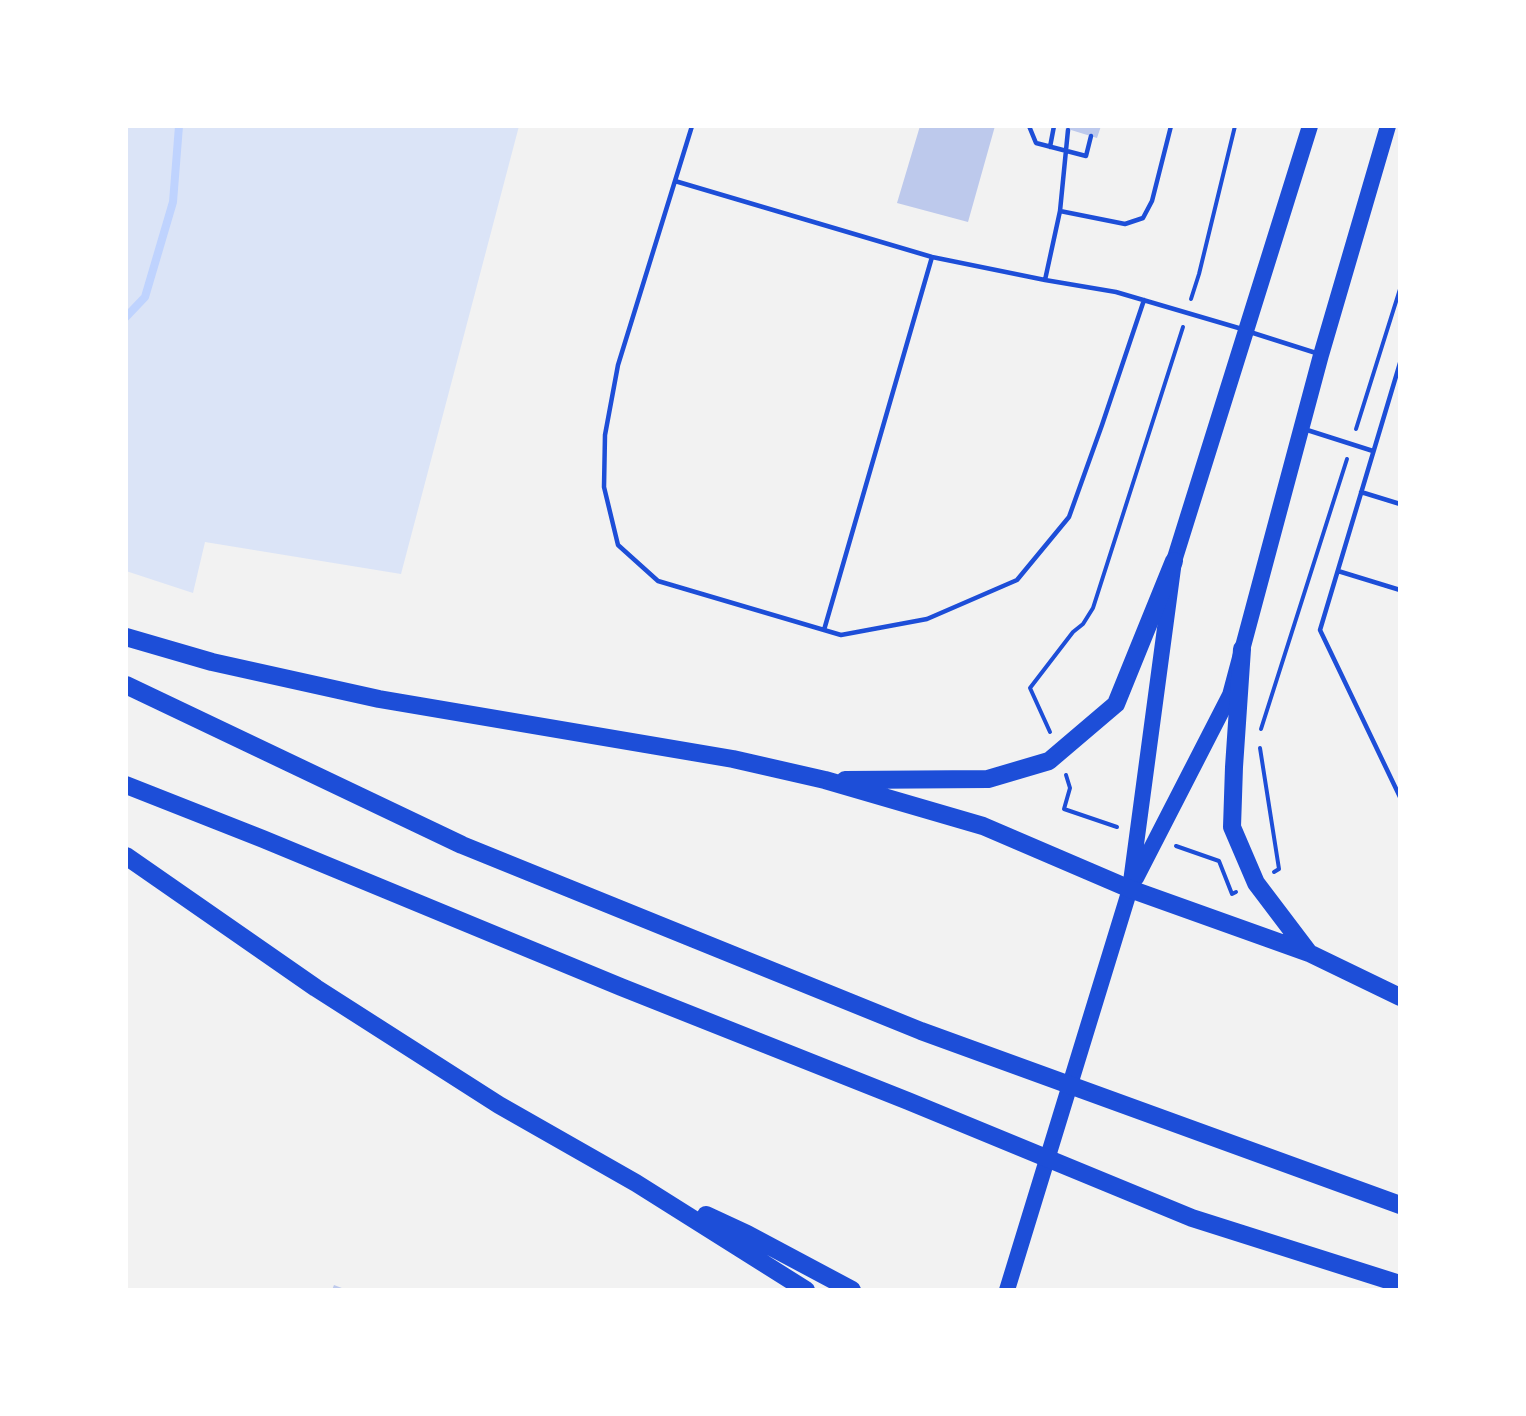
<!DOCTYPE html>
<style>
body{margin:0}
#map{position:relative;width:1526px;height:1416px;overflow:hidden;background:#f2f2f2;font-family:Commissioner,sans-serif}
canvas{display:block}
.frame{position:absolute;inset:0;border:128px solid #fff;pointer-events:none}
</style>
<div id="map">
<canvas width="1526" height="1416"></canvas>
<div class="frame"></div>
</div>
<script>
const g = document.querySelector('canvas').getContext('2d');
g.lineJoin = 'round';
function fill(path, color) {
  g.fillStyle = color;
  g.fill(path, 'evenodd');
}
function poly(rows) {
  const path = new Path2D();
  for (const r of rows) {
    path.moveTo(r[0], r[1]);
    for (let i = 2; i < r.length; i += 2) path.lineTo(r[i], r[i + 1]);
  }
  return path;
}
function strokePath(path, color, width, dash) {
  g.strokeStyle = color;
  g.lineWidth = width;
  g.lineCap = dash ? 'butt' : 'round';
  g.setLineDash(dash || []);
  g.stroke(path);
}
const green = poly([
 [126,126,519,126,401,574,205,542,193,593,126,571]
]);
const stream = poly([
 [126,317,145,297,173,202,179,126]
]);
const building = poly([
 [920,126,995,126,968,222,897,203],
 [1058,126,1101,126,1097,138],
 [334,1285,347,1290,332,1290]
]);
const path = poly([
 [1191,299,1199,274,1235,126],
 [1356,429,1400,289],
 [1261,729,1347,459],
 [1050,732,1030,688,1073,632,1083,624,1093,608,1183,327],
 [1260,748,1279,869,1274,872],
 [1066,775,1070,788,1064,809,1117,827],
 [1176,846,1219,861,1232,894,1236,892]
]);
const service = poly([
 [692,126,618,365,605,435,604,487,618,545,658,581,841,635,927,619,1017,580,1069,517,1102,425,1144,300],
 [1029,126,1036,143,1086,156,1091,136],
 [1171,126,1152,201,1143,218,1125,224,1060,211,1045,280,1116,292,1242,329],
 [1050,147,1054,126],
 [675,181,932,257,1045,280],
 [1060,211,1068,130],
 [1250,332,1316,353],
 [1400,363,1320,630,1400,797],
 [1304,429,1373,451],
 [1361,492,1400,504],
 [1338,571,1400,590],
 [824,630,932,257]
]);
const trunk = poly([
 [1136,878,1230,695,1321,355,1388,126],
 [1007,1290,1130,889,1174,561,1310,126]
]);
const motorway = poly([
 [126,637,212,662,379,699,733,759,825,780,983,826,1130,889,1309,953,1400,997],
 [1242,649,1234,767,1232,827,1256,883,1309,953],
 [126,685,462,845,921,1031,1400,1205],
 [845,780,988,779,1049,761,1116,704,1174,561],
 [126,785,263,839,621,987,908,1101,1192,1218,1400,1284],
 [126,856,316,988,499,1105,636,1183,806,1290],
 [706,1215,747,1234,852,1290]
]);
fill(green, '#dbe4f7');
strokePath(stream, '#bfd3fe', 8);
fill(building, '#bdc9ec');
strokePath(path, '#1d4ed8', 4);
strokePath(service, '#1d4ed8', 4.5);
strokePath(trunk, '#1d4ed8', 16);
strokePath(motorway, '#1d4ed8', 18);
</script>
